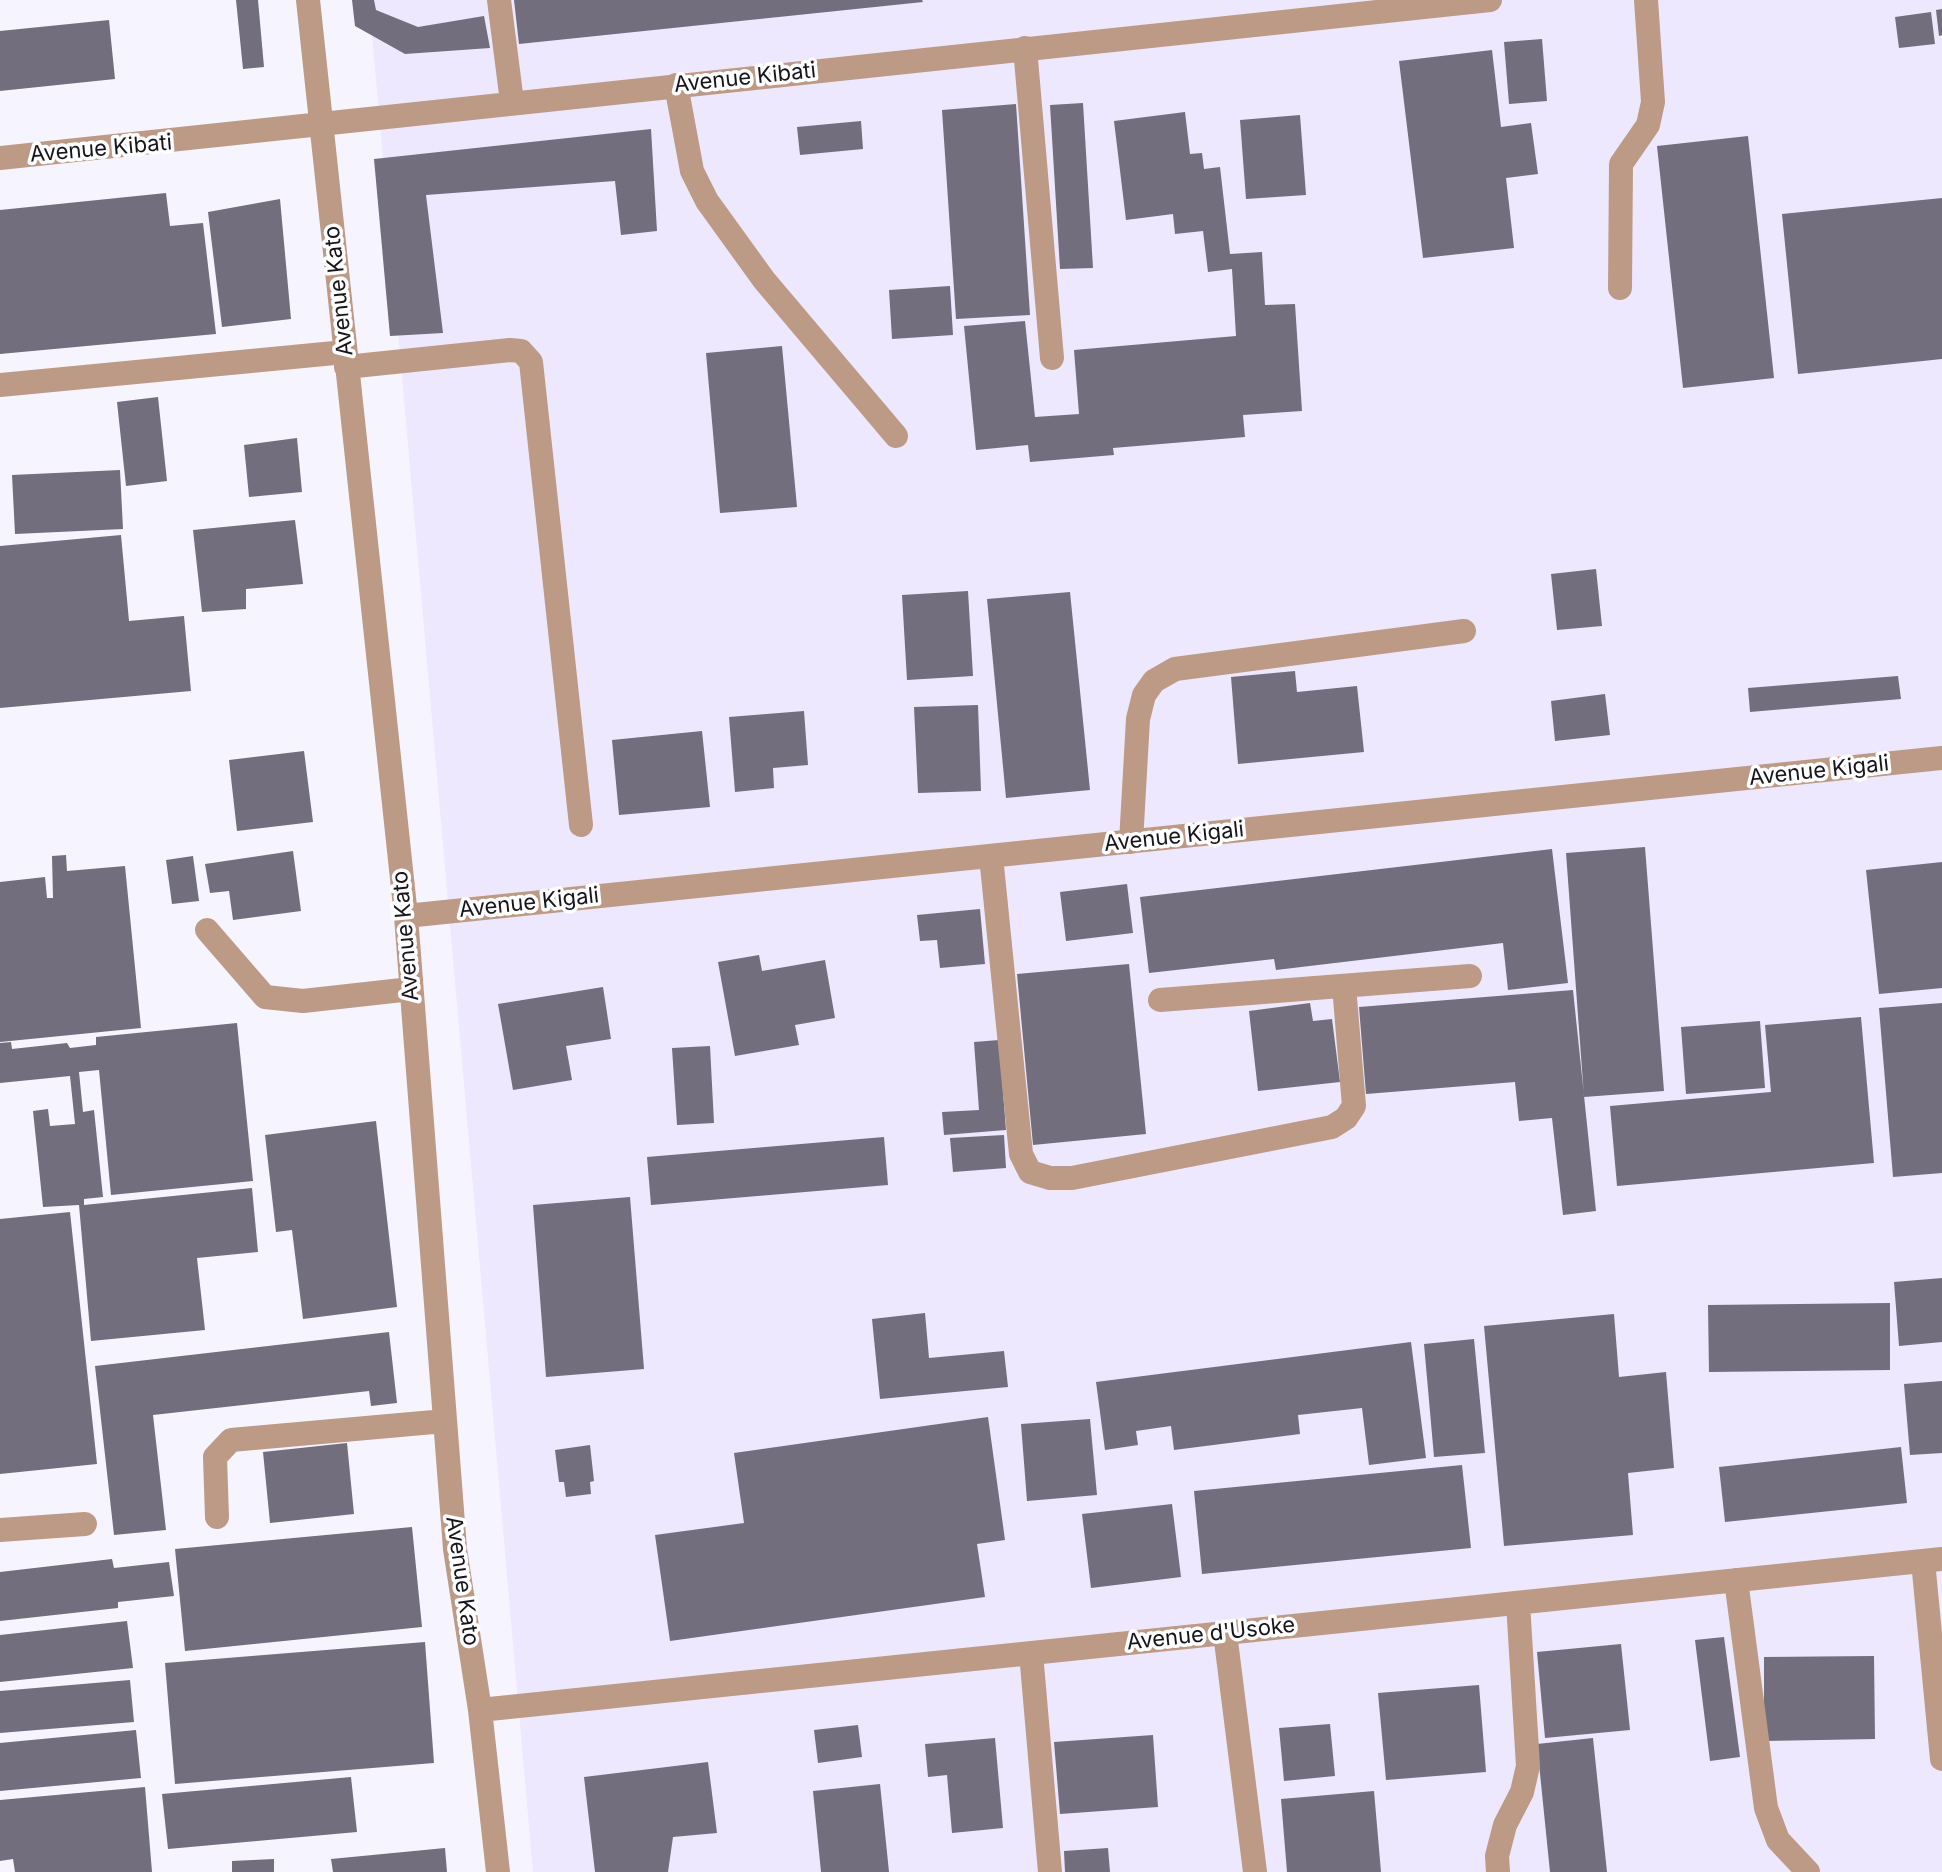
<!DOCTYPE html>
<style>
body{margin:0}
canvas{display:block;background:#f6f4ff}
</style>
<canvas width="1942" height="1872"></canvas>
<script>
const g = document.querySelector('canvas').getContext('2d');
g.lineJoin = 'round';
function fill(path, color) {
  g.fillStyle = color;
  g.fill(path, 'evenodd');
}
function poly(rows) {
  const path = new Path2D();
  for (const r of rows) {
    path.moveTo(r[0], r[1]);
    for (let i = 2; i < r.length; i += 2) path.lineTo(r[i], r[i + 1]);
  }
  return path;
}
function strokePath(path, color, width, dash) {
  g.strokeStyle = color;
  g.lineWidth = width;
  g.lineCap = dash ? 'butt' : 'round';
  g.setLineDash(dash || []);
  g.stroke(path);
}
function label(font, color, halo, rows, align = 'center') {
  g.font = font + ' Inter,sans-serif';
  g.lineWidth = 7;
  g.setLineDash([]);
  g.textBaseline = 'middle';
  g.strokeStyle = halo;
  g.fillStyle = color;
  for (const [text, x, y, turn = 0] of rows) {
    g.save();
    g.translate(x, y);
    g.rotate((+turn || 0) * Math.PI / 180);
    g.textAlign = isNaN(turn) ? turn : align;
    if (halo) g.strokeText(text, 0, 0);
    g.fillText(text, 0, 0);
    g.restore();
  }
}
const built = poly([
 [369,0,1942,0,1942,1872,533,1872]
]);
const building = poly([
 [236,0,258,0,264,67,243,69],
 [352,0,374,0,376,10,418,27,484,16,490,48,405,54,355,26],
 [514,0,922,0,923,2,519,44],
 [1942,9,1942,35,1939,36,1936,10],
 [1931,12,1935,44,1899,48,1895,17],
 [109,20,115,79,0,91,0,31],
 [1542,39,1547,101,1509,104,1504,42],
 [1492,50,1501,127,1531,123,1538,174,1506,178,1514,248,1423,258,1399,61],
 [1083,103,1093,268,1060,269,1050,105],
 [1016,104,1030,315,956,319,942,110],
 [1185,112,1190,154,1202,153,1204,169,1220,167,1230,254,1262,252,1265,305,1295,304,1302,411,1243,415,1245,437,1113,448,1114,455,1030,462,1028,445,976,450,964,326,1025,321,1035,417,1079,414,1074,350,1236,336,1232,269,1208,272,1203,231,1175,234,1173,214,1126,220,1114,121],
 [1300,115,1306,195,1246,199,1240,120],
 [861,121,863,149,800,155,797,127],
 [651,129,657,231,621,235,615,181,426,195,443,333,390,336,374,159],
 [1748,136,1774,378,1683,388,1657,146],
 [166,193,170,226,203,223,216,334,0,354,0,210],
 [1942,198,1942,359,1798,374,1782,214],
 [280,199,291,319,222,327,208,212],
 [950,286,953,335,892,339,889,290],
 [782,346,797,507,720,513,706,353],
 [158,397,167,481,126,486,117,402],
 [297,438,302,492,249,497,244,445],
 [120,470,123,529,15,534,12,475],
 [295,520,303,584,246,589,246,609,202,612,193,530],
 [121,535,129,621,184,616,191,691,0,708,0,546],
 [1596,569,1602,626,1557,630,1551,574],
 [968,591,973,676,907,680,902,595],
 [1070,592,1090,790,1006,798,987,599],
 [1295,671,1297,692,1357,686,1364,752,1238,764,1231,677],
 [1898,676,1901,699,1750,712,1748,688],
 [1605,694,1610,735,1555,741,1551,701],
 [978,705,981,791,918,793,914,707],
 [804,711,808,765,773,768,774,788,735,792,729,717],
 [702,731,710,807,619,815,612,740],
 [304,751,313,822,237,831,229,760],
 [1645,847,1664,1091,1584,1097,1566,853],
 [1552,849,1568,983,1508,990,1503,943,1276,970,1274,959,1149,973,1140,897],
 [293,851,301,911,233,920,229,891,210,893,205,864],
 [66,855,67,871,125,866,141,1028,0,1042,0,882,45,877,47,898,53,898,52,856],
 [193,856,199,901,172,904,166,860],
 [1942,862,1942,988,1879,994,1866,870],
 [1127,884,1133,933,1066,941,1060,892],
 [980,909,985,964,940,968,937,940,920,941,917,915],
 [759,955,762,971,825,960,835,1018,795,1025,799,1045,735,1056,718,962],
 [1129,964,1146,1134,1033,1145,1017,974],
 [603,987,611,1039,566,1046,572,1080,513,1090,498,1004],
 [1573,990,1596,1211,1563,1215,1552,1118,1519,1121,1515,1082,1366,1094,1359,1007],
 [1310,1003,1313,1021,1332,1019,1340,1082,1258,1091,1249,1011],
 [1942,1003,1942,1173,1893,1177,1879,1008],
 [1861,1017,1874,1163,1617,1186,1610,1106,1771,1092,1765,1025],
 [1760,1021,1765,1088,1686,1094,1681,1027],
 [237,1023,253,1181,111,1195,99,1070,79,1072,83,1112,94,1110,103,1197,84,1199,84,1205,252,1188,258,1252,197,1258,205,1330,91,1341,79,1205,43,1207,33,1111,48,1109,50,1126,75,1124,70,1076,0,1083,0,1043,11,1042,12,1049,67,1043,70,1048,96,1045,96,1037],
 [999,1040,1006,1130,944,1135,942,1112,979,1110,974,1042],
 [710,1046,714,1123,677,1125,672,1048],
 [376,1121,397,1307,303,1319,292,1230,276,1232,265,1135],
 [1004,1135,1006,1168,953,1172,950,1138],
 [884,1137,888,1185,651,1205,647,1157],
 [630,1197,644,1369,546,1377,533,1205],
 [70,1212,97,1464,0,1474,0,1219],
 [1942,1278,1942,1342,1899,1346,1894,1282],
 [1890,1303,1890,1370,1709,1372,1708,1305],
 [925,1313,929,1358,1004,1351,1008,1387,880,1399,872,1319],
 [1614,1314,1619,1377,1666,1372,1674,1468,1628,1473,1633,1535,1504,1546,1484,1326],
 [389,1332,397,1403,371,1406,369,1391,153,1415,166,1530,114,1535,95,1366],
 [1474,1339,1485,1453,1434,1457,1424,1344],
 [1411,1342,1426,1458,1369,1465,1362,1408,1298,1415,1300,1434,1174,1450,1171,1426,1136,1431,1138,1445,1105,1450,1096,1382],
 [1942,1381,1942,1453,1910,1455,1904,1384],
 [988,1417,1005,1540,977,1544,985,1597,670,1641,655,1535,744,1523,734,1453],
 [1090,1419,1097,1495,1027,1501,1021,1424],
 [347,1443,354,1514,270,1523,263,1452],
 [590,1445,594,1481,590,1482,591,1494,566,1497,564,1482,559,1482,555,1450],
 [1901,1447,1907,1503,1725,1522,1719,1467],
 [1462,1465,1471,1548,1202,1574,1194,1491],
 [1172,1504,1181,1577,1091,1588,1082,1514],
 [412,1527,422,1627,185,1651,175,1549],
 [112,1559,114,1568,169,1562,174,1596,118,1602,118,1608,0,1621,0,1572],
 [127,1621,133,1668,0,1682,0,1635],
 [1724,1637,1740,1757,1710,1761,1695,1640],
 [425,1642,434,1763,175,1784,165,1663],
 [1621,1644,1630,1730,1545,1738,1537,1652],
 [1874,1656,1875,1739,1764,1741,1764,1657],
 [130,1680,134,1722,0,1733,0,1691],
 [1479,1685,1486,1772,1386,1780,1378,1693],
 [1330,1724,1335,1776,1284,1781,1279,1728],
 [858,1725,862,1757,818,1763,814,1730],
 [136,1730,141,1778,0,1791,0,1743],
 [1153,1735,1158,1807,1060,1814,1054,1742],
 [995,1738,1003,1828,952,1833,947,1775,928,1777,925,1744],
 [1593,1738,1607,1872,1550,1872,1537,1744],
 [708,1762,717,1833,673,1837,668,1872,595,1872,584,1777],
 [351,1777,357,1832,168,1849,162,1794],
 [880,1784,889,1872,821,1872,813,1791],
 [145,1787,152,1872,15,1872,13,1859,0,1861,0,1800],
 [1374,1791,1381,1872,1287,1872,1281,1799],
 [445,1848,447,1872,333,1872,331,1859],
 [1108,1848,1110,1872,1065,1872,1064,1851],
 [274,1859,274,1872,232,1872,232,1861]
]);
const minor = poly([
 [308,0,406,916,455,1549,480,1710,498,1872],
 [499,0,512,102],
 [1025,48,1052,358],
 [676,85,692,171,707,201,764,280,896,436],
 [0,158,1490,0],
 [1620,288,1621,164,1648,125,1653,102,1646,0],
 [346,367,510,350,521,351,531,362,581,825],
 [0,385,345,352],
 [1131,842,1138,719,1144,695,1154,681,1175,669,1464,631],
 [991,856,1021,1154,1030,1172,1050,1178,1072,1178,1332,1127,1346,1118,1354,1106,1344,986],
 [406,916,1942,758],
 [207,930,265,997,303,1001,411,989],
 [1160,1000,1470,976],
 [217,1517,215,1457,231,1440,445,1421],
 [0,1530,85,1524],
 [1923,1561,1942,1759],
 [1736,1580,1766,1808,1778,1840,1808,1872],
 [1225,1633,1255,1872],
 [1031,1653,1050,1872],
 [480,1710,1942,1559],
 [1498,1872,1497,1856,1505,1825,1522,1792,1528,1766,1518,1603]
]);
const streetNames = [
 ["Avenue Kibati",745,78,-6],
 ["Avenue Kibati",101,149,-5],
 ["Avenue Kato",339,291,-96],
 ["Avenue Kigali",1819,771,-6],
 ["Avenue Kigali",1174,837,-6],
 ["Avenue Kigali",529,903,-6],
 ["Avenue Kato",406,936,-95],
 ["Avenue Kato",462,1581,82],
 ["Avenue d'Usoke",1211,1634,-6]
];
fill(built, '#ede8fd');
fill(building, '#726e7e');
strokePath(minor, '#bc9a86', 24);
label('22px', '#16151b', '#fff', streetNames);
</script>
